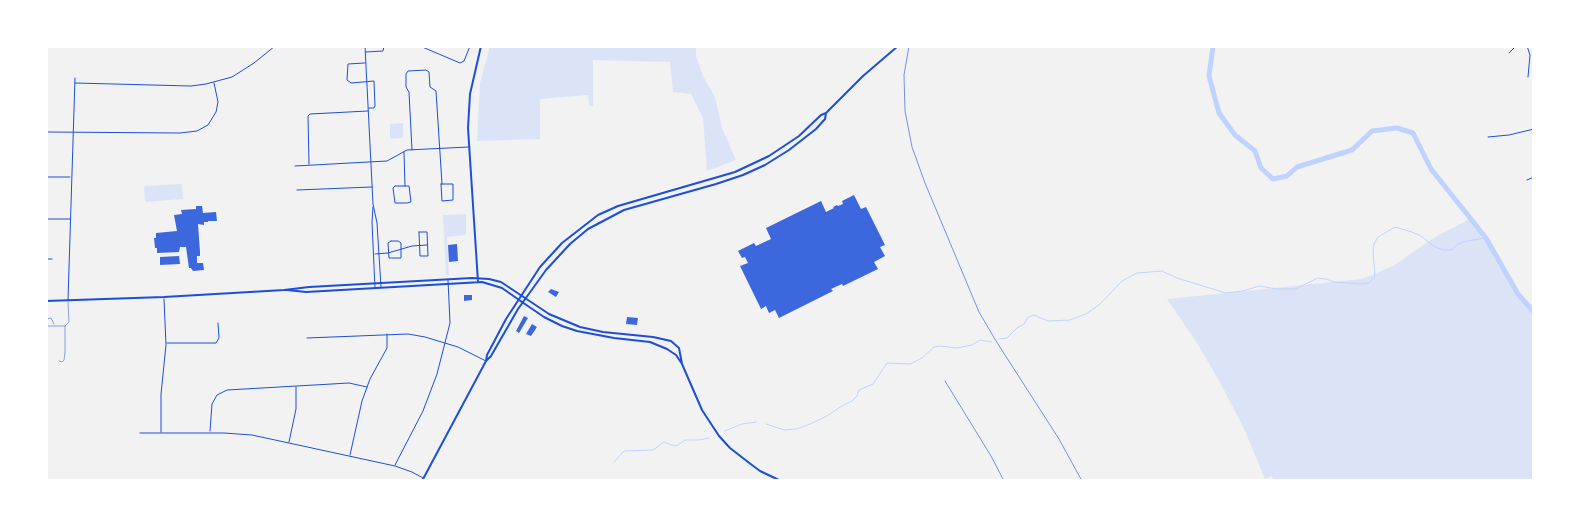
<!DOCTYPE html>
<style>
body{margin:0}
#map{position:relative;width:1580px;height:527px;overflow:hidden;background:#f2f2f2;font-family:"Golos Text",sans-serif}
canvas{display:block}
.frame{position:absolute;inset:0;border:48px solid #fff;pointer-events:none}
</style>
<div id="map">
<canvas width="1580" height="527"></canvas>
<div class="frame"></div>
</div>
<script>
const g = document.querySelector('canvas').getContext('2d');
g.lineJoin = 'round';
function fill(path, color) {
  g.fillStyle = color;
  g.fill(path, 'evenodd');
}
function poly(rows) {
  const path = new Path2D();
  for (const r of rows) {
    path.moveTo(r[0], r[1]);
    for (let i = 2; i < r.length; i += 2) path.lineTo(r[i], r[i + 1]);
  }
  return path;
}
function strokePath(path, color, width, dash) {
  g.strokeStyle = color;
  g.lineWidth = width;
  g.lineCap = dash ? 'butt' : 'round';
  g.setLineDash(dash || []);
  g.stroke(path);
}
const green = poly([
 [490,46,696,46,696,56,703,76,715,97,722,128,736,160,707,171,703,118,691,94,673,92,670,62,593,60,593,106,589,106,588,95,540,99,540,139,477,141,480,83],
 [403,123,403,138,390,139,390,124],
 [182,184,183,199,145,202,144,186],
 [466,214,466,235,447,237,449,275,446,275,443,215],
 [1470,219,1486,237,1500,258,1519,296,1526,305,1534,312,1534,481,1274,481,1272,476,1265,479,1245,431,1222,386,1197,343,1167,299,1362,279,1393,266,1435,237]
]);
const stream = poly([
 [999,339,1007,338,1017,328,1024,324,1028,317,1034,315,1048,321,1070,320,1086,314,1100,304,1122,281,1137,273,1162,271,1177,278,1226,293,1243,291,1259,286,1277,289,1295,289,1318,278,1326,279,1334,282,1360,284,1369,283,1375,276,1373,252,1374,244,1378,237,1395,227,1412,232,1421,236,1435,247,1443,250,1451,250,1458,244,1467,241,1486,238],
 [766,424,784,430,796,429,810,424,827,416,840,407,852,401,857,396,859,390,873,384,887,363,910,364,922,358,934,347,939,346,957,348,972,345,980,340,992,342],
 [725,431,742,424,756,422],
 [614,462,624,451,653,450,664,442,674,446,678,445,685,440,699,440,709,438]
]);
const river = poly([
 [1213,46,1209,76,1219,113,1235,135,1255,151,1261,168,1273,179,1287,176,1297,167,1352,150,1372,131,1397,128,1413,133,1431,169,1486,238,1518,294,1534,312]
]);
const building = poly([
 [854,195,861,209,866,207,885,245,880,247,885,256,874,262,878,269,843,286,842,284,831,289,833,291,779,318,775,310,769,313,766,306,761,309,740,266,748,263,745,257,742,258,738,251,754,243,756,246,771,239,766,228,821,201,826,212,834,208,833,207,837,205,838,206,843,204,842,201],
 [196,206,202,206,203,213,216,212,217,221,208,221,208,222,204,222,204,225,198,224,200,252,200,256,197,256,197,263,203,263,204,270,193,271,191,268,189,268,186,247,180,247,179,252,157,253,157,248,155,248,154,238,156,238,156,233,177,231,174,215,182,214,181,210,196,209],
 [457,244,458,261,449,262,448,245],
 [179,256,180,264,160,265,160,257],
 [551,289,559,292,556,297,548,292],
 [464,295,472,295,472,300,464,301],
 [524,316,528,318,519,333,516,331],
 [627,317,638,318,637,325,626,324],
 [532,324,537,327,531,336,526,334]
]);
const service = poly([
 [46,319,51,318,54,324],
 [46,326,65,326],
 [59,361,62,362,64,360,65,352,65,326,69,322,68,302]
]);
const minor = poly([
 [365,46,373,204,377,223,381,287],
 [420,46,460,63,464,61,470,46],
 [1527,46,1530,55,1528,77],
 [366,52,383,51,384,46],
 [1509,53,1516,46],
 [365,63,348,64,347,80,351,83,374,81,375,106,374,108,369,108],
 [75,83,191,86,206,84,232,77,254,63,275,46],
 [46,132,180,133,197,131,208,125,216,112,218,102,214,83],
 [1488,137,1509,135,1534,129],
 [412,150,409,92,406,87,406,74,408,71,426,70,429,72,430,87,436,91,442,184],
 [404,152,405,186],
 [309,164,308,116,310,114,368,111],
 [295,166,387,161,407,150,469,147],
 [46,177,70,177],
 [1527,180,1534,177],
 [441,184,453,184,453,200,442,201,441,184],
 [395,186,409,186,411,202,407,203,395,203,393,188,395,186],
 [297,190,372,187],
 [373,207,372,222,375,288],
 [46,219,70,219],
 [419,232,427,232,428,256,420,256,419,232],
 [391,241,398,241,401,243,401,258,389,258,388,243,391,241],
 [375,254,388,253,412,246,427,245],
 [46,259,52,259],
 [68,300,75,78],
 [307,338,408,334,425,337,458,347,486,361],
 [167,343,216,343,219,338,218,323],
 [210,431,212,404,217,395,227,390,349,383,367,387],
 [161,432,161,394,166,345,164,299],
 [140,433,224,433,252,435,395,466,412,472,423,478],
 [289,442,296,409,296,387],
 [350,455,362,401,370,379,387,348,387,334],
 [395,465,423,411,437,374,450,323,448,280]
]);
const tertiary = poly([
 [525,298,549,314,580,327,603,332,653,337,671,341,679,348,682,364],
 [522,302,544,317,562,326,577,331,614,338,650,342,667,349,676,355,682,364,702,410,719,436,730,448,748,462,760,471,781,481]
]);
const secondary = poly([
 [478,282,468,128,470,94,481,46],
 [287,290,306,292,482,282,502,288,522,302],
 [46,301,164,297,284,290,309,287,472,278,489,279,501,282,525,298],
 [486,361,491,356,518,309,546,270,570,244,588,229,624,210,716,184,743,175,765,165,789,150,816,129,825,119,826,113],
 [422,481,486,361,487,355,506,319,540,267,562,243,598,215,618,206,735,172,769,156,799,136,821,115,826,113,863,76,898,46]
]);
const rail = poly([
 [909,46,904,75,905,111,912,147,925,183,979,312,996,341,1059,439,1082,481],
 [945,381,991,456,1004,481]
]);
fill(green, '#dbe4f7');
strokePath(stream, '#bfd3fe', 1);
strokePath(river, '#bfd3fe', 5);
fill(building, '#3d67dc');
strokePath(service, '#1d4ed8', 0.5);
strokePath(minor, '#1d4ed8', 1);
strokePath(tertiary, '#1d4ed8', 2);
strokePath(secondary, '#1d4ed8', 2);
strokePath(rail, '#7290e2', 1);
</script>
